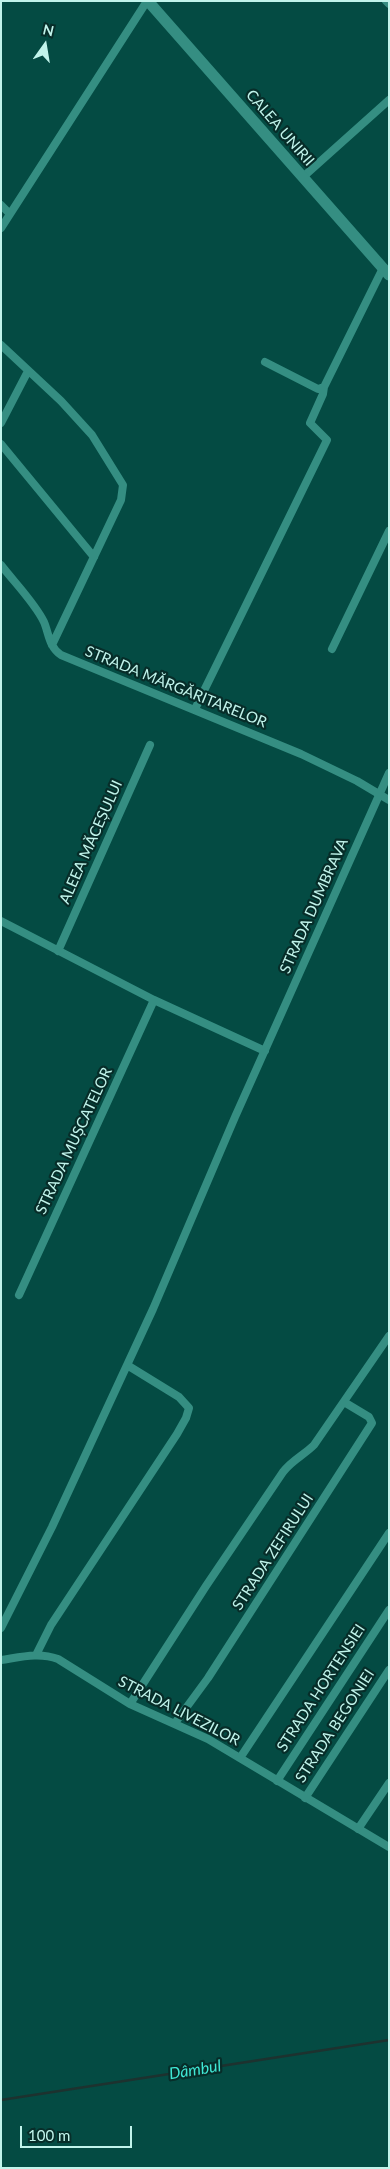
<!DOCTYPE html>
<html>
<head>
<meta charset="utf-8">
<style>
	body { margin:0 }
	#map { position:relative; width:390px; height:2169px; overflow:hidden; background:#044b43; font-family:Lato,sans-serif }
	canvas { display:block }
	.frame { position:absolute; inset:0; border:2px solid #c1f4eb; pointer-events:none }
	.north { position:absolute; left:20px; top:20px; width:50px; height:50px; -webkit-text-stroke:4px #072d29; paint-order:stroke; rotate:13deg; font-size:14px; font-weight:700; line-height:20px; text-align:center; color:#c1f4eb }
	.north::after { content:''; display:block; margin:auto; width:18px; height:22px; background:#c1f4eb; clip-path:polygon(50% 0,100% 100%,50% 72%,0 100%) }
	.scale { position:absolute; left:20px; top:2126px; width:112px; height:22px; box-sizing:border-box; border:2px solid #c1f4eb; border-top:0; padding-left:6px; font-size:15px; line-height:18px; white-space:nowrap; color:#c1f4eb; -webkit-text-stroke:4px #072d29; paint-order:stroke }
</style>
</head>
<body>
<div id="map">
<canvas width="390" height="2169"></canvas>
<div class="frame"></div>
<div class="north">N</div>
<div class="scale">100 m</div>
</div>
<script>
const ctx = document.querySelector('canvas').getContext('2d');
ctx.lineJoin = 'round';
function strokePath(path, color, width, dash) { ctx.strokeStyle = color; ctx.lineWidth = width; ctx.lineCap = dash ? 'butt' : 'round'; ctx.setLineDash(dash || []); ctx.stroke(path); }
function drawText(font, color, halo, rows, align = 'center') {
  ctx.font = font + ' Lato,sans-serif'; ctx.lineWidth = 4.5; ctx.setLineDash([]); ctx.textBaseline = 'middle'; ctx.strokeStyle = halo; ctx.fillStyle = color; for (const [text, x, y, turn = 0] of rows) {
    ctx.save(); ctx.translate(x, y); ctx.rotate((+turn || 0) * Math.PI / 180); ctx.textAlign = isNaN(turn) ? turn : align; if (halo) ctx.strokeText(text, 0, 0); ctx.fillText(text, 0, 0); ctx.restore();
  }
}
strokePath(new Path2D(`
	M1 2100 389 2040`), '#1d322f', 2.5);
strokePath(new Path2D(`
	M386 1 389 4
	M303 177 389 100
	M1 205 10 214
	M1 228 147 1
	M1 345 61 401 92 435 123 485 121 500 52 645
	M265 362 318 389 324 387 383 268
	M1 423 28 371
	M1 444 94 557
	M1 565C14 582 35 603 44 622 49 634 49 647 61 655L301 754 357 781 389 800
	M332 649 389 531
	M195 709 327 440 310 423 323 394 324 387
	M1 921 154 1000 265 1051
	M58 951 150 745
	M19 1295 154 1000
	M1 1628 52 1527 153 1309 235 1117 389 773
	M36 1655 51 1625 177 1434 186 1418 189 1408 179 1397 127 1365
	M1 1660C21 1657 39 1652 58 1659L130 1704 208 1739 389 1847
	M130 1704 206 1586 283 1472C292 1460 304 1455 314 1445L389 1336
	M175 1723 208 1678 372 1423 369 1417 344 1402
	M240 1758 389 1533
	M277 1781 389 1610
	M305 1798 389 1670
	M358 1829 389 1783`), '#358e82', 8);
strokePath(new Path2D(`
	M148 1 389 275`), '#358e82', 11);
drawText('15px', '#c1f4eb', '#072d29', [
	["CALEA UNIRII",280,128,49],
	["STRADA MĂRGĂRITARELOR",176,687,22],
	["ALEEA MĂCEȘULUI",91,842,-66],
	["STRADA DUMBRAVA",314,906,-66],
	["STRADA MUȘCATELOR",74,1141,-65],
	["STRADA ZEFIRULUI",273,1552,-57],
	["STRADA HORTENSIEI",321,1688,-57],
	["STRADA LIVEZILOR",179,1711,27],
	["STRADA BEGONIEI",335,1726,-57]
]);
drawText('italic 16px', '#40e8d5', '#072d29', [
	["Dâmbul",195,2070,-9]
]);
</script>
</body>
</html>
